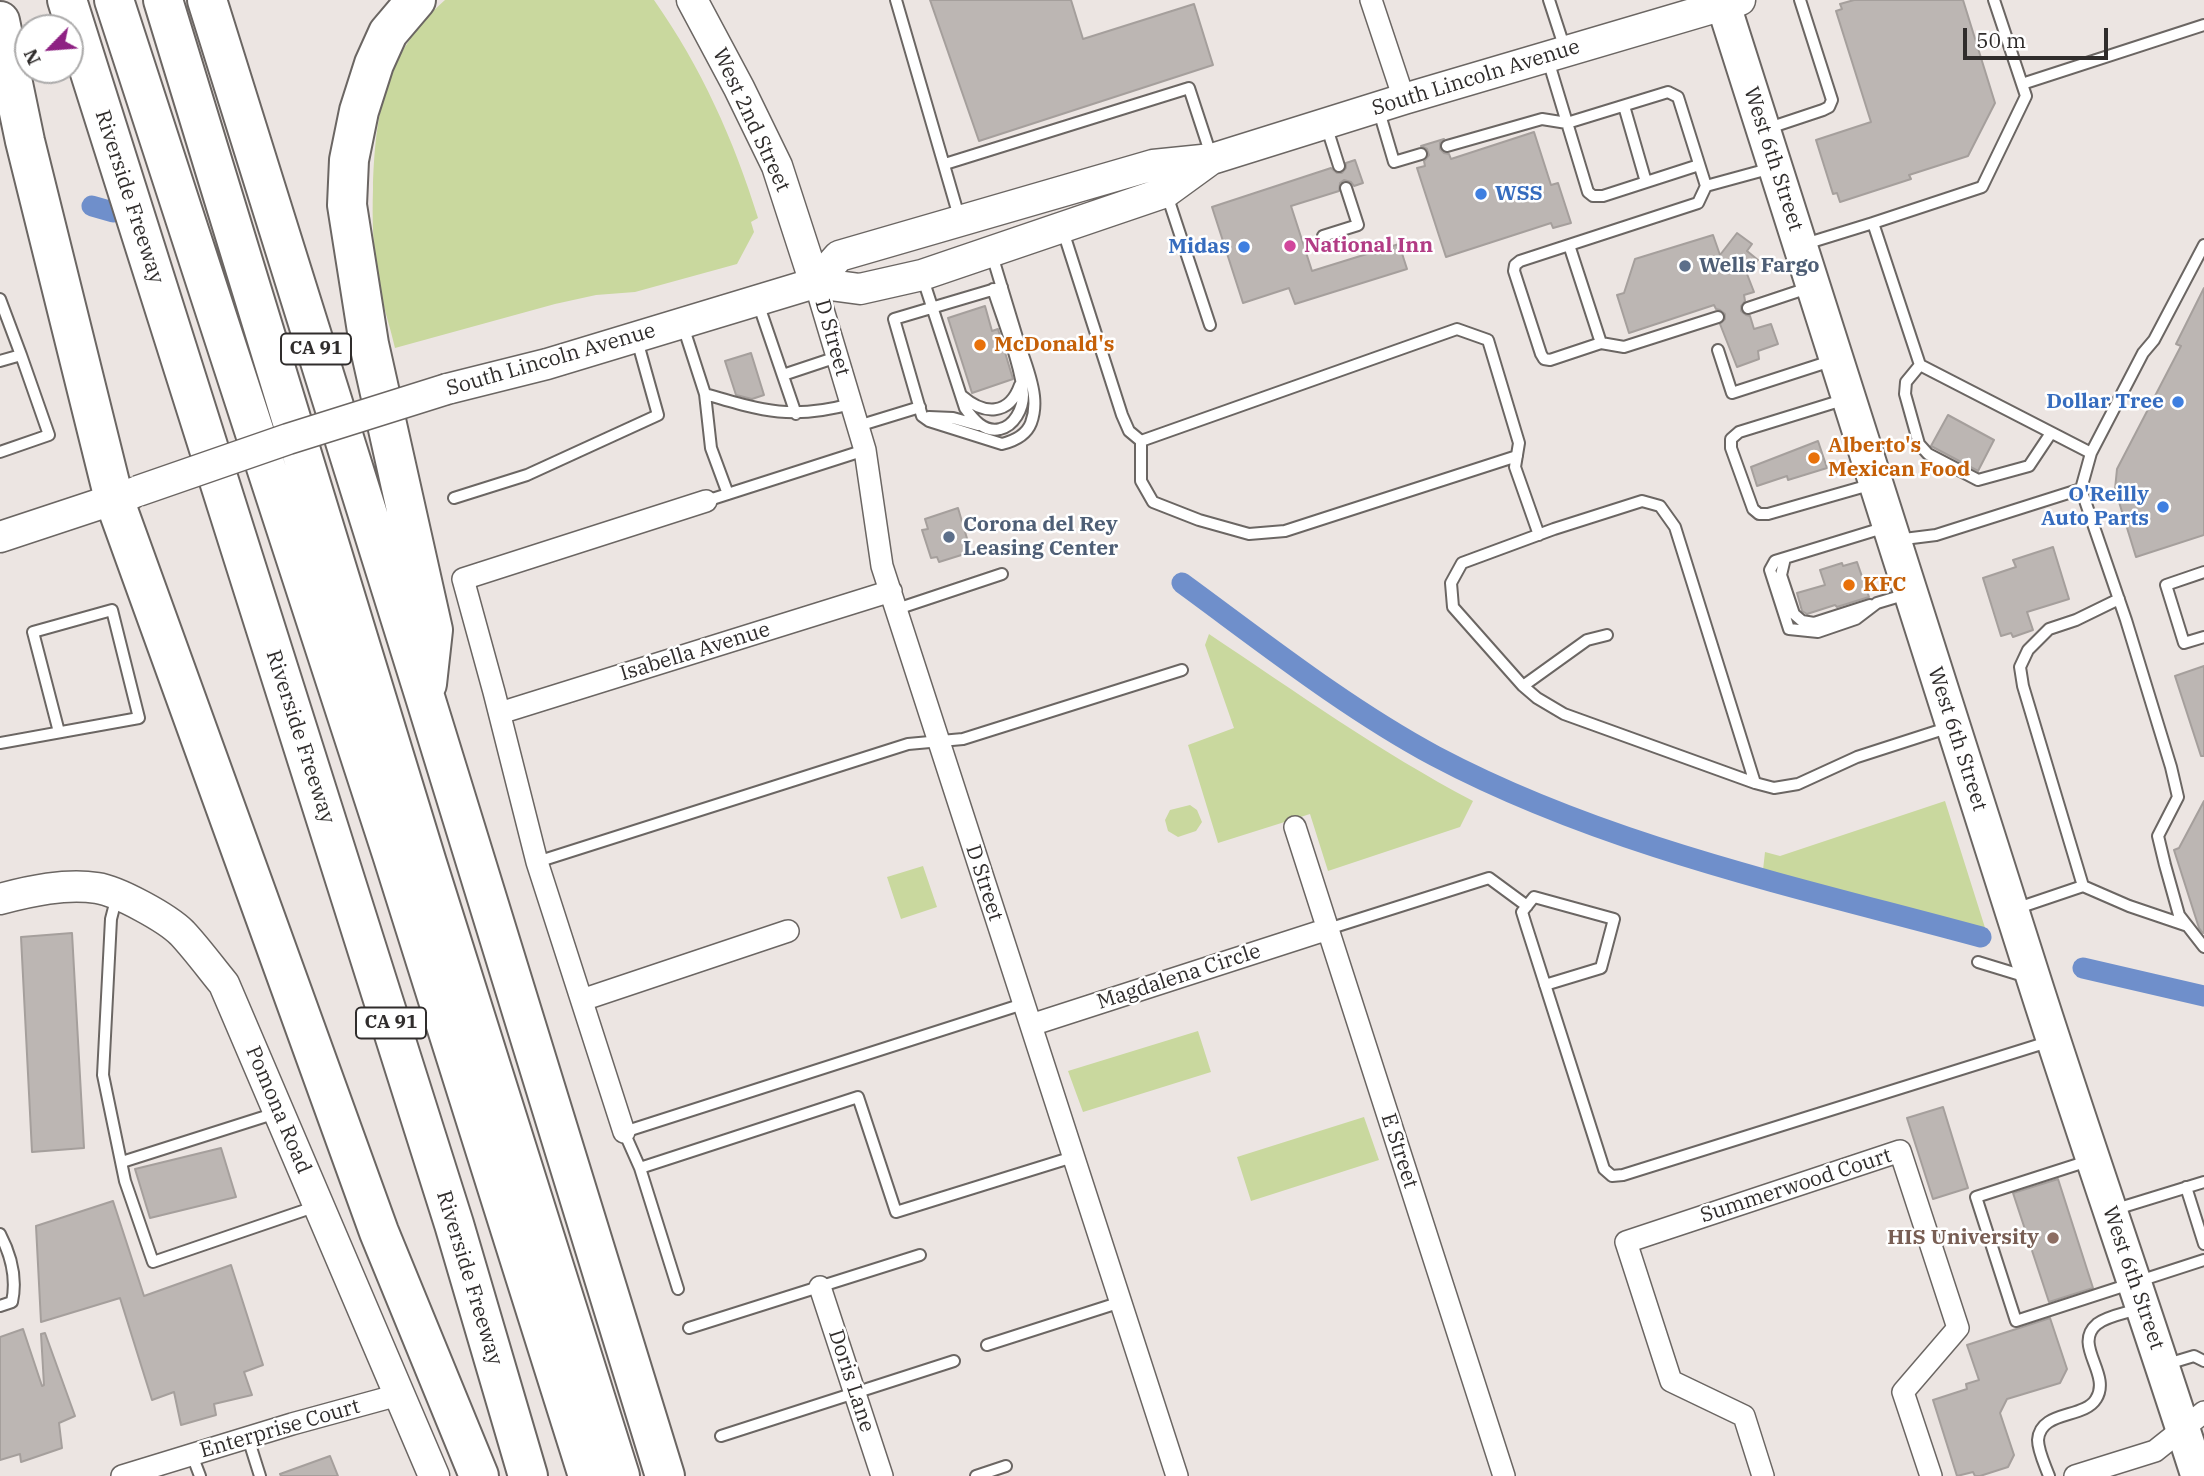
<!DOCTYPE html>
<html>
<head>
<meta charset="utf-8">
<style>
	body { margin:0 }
	#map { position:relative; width:2204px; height:1476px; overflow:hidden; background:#ece5e2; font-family:"IBM Plex Serif",serif }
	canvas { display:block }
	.north { position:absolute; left:14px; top:14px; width:70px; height:70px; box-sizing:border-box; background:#fff; border:2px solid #acabab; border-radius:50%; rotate:245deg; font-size:19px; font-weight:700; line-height:28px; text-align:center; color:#302d2c }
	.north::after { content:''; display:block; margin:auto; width:24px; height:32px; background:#8e2183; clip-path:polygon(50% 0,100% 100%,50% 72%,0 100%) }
	.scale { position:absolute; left:1963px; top:28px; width:145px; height:32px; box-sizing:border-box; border:4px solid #302d2c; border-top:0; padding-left:9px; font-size:21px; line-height:24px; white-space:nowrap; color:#302d2c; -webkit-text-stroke:5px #fff; paint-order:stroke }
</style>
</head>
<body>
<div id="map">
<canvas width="2204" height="1476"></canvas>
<div class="north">N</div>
<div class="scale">50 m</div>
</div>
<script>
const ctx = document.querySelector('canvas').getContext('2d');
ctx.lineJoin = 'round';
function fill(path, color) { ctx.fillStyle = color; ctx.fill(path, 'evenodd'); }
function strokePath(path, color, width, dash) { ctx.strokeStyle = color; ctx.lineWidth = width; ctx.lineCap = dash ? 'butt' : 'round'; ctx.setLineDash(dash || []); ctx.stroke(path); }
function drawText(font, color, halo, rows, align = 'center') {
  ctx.font = font + ' "IBM Plex Serif",serif'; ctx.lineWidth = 5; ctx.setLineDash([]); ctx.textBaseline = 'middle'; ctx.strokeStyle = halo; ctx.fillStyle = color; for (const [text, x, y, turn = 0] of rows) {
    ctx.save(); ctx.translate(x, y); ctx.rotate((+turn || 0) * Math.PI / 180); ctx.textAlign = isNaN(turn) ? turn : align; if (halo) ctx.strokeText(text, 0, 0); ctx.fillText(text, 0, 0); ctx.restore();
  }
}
fill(new Path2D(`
	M445 0H654C701 67 734 140 758 218L751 222 754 232 737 264 635 292 596 295 555 304 395 348C390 326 382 303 378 280 373 250 372 220 373 189 375 113 385 53 445 0Z
	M1209 634C1296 692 1380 752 1473 801L1460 827 1328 871 1310 814 1218 843 1188 745 1234 728 1205 645Z
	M1945 801 1987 934 1763 870 1765 852 1780 856Z
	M1190 805 1197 810 1202 822 1196 831 1178 837 1168 831 1165 820 1170 810Z
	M923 866 937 907 901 919 887 877Z
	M1198 1031 1211 1072 1083 1112 1068 1071Z
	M1364 1117 1379 1160 1251 1201 1237 1157Z`), '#c9d89e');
strokePath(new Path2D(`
	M92 206 113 212
	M1182 583C1264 643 1346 708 1435 756 1605 846 1797 887 1981 937
	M2083 968 2204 996`), '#6f8fcb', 21);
const building = new Path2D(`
	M930 0H1071L1083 39 1194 4 1213 65 979 141Z
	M1854 0H1963L1995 103 1968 156 1909 175 1911 179 1840 202 1837 193 1833 194 1816 140 1871 122 1836 11 1842 9 1840 4Z
	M1534 132 1551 185 1558 183 1571 223 1553 228 1551 223 1446 257 1417 168 1425 166 1424 161 1429 155 1427 149 1421 146 1444 139 1440 143V149L1444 153 1449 154 1451 159Z
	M1355 160 1363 183 1354 186 1351 182 1344 180 1340 183 1339 191 1291 206 1312 271 1399 244 1407 269 1295 304 1289 288 1243 303 1212 207 1331 168 1337 173H1342L1346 168V163Z
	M1737 233 1752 244 1747 251 1758 260 1747 274 1754 292 1744 295 1745 301 1741 306V311L1746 315 1750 316 1754 329 1771 324 1778 344 1758 351 1759 359 1737 367 1720 324 1725 319V314L1720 310 1716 309 1714 305 1629 333 1617 295 1624 293 1635 259 1713 235 1720 255Z
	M2204 288V535L2136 557 2115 489 2117 469 2181 346 2176 344Z
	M985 306 992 331 998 329 1013 379 972 393 948 318Z
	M751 353 764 395 752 399 736 395 725 361Z
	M1948 415 1994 440 1978 471 1931 446Z
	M1818 441 1827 468 1788 480 1787 476 1757 486 1751 467Z
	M958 508 971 552 939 562 937 557 931 558 922 530 928 529 925 519Z
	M2053 547 2069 599 2027 612 2033 630 2013 637 2011 633 2001 636 1983 578 2016 567 2013 560Z
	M1857 562 1869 597 1837 607 1835 605 1807 614 1802 611 1797 593 1825 585 1820 570 1842 563 1843 566Z
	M2204 666V756H2201L2175 676Z
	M2204 801V933H2203L2199 928 2174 850 2179 848Z
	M72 933 84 1148 32 1152 21 937Z
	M1943 1107 1968 1188 1933 1199 1907 1118Z
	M221 1148 236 1197 150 1218 135 1169Z
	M2058 1179 2093 1288 2049 1302 2013 1193Z
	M113 1201 144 1296 231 1265 263 1365 244 1372 252 1395 214 1404 216 1415 181 1425 174 1392 152 1400 120 1298 41 1322 36 1226Z
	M2050 1318 2067 1369 2060 1383 2007 1399 2000 1413 2014 1455 2008 1467 1980 1476H1975L1973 1472 1957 1476 1933 1400 1967 1389 1966 1384 1979 1380 1967 1345Z
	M23 1329 42 1386 44 1385 41 1334 45 1333 75 1416 59 1423 62 1448 21 1462 20 1454 0 1460V1337Z
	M330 1456 338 1476H281L280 1474Z`);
fill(building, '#bcb6b3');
strokePath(building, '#a59f9c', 2);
const service = new Path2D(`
	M896 0 960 220
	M1549 0 1565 49
	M1548 60 1588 192 1593 196H1603L1699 165
	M2022 84 2204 25
	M1624 106 1646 182
	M1378 108 1394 162 1421 154
	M1326 125 1339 166
	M1766 129 1823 110 1829 107 1832 100 1800 0
	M1447 146 1542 119 1567 123 1668 92 1678 97 1706 186 1698 203 1520 261 1515 265 1514 271 1541 354 1544 359 1550 360 1601 343 1624 347 1718 317
	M945 164 1189 88 1212 158
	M1706 186 1772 168
	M1167 195 1210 325
	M1873 223 1982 187 2026 96 1994 0
	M1063 231 1122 415 1129 431 1141 441 1457 329 1488 340 1519 443 1515 467 1539 535
	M1323 236 1358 225 1346 188
	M1805 244 1873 223 1920 365 2091 453 2143 353 2154 340 2204 245
	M1569 245 1601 343
	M992 255C1001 284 1010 314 1019 344 1025 361 1032 378 1034 396 1035 405 1034 415 1031 423 1026 436 1014 441 1002 444L929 421 922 416 894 319 1002 287
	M922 276 965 408C973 419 984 433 1000 429 1014 426 1023 409 1023 395 1022 367 1002 318 993 289
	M0 299 21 355
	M758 303 796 414
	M1748 308 1808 288
	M683 326 705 394C763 411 792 420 851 404
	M1718 350 1732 393 1834 360
	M0 361 21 355 49 435 0 452
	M1920 365 1906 382 1905 394 1919 444 1928 454 1978 480 2029 466 2051 433
	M783 375 837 357
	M705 394 711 448 728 494
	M962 396C984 415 1009 416 1020 385
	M1846 399 1739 432 1731 439V448L1753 509 1759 514H1768L1873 484
	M929 417 953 418 978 425
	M858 426 920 407
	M1141 441V481L1153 502 1199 520 1249 534 1285 531 1517 456
	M2081 489 2126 620 2171 767 2178 797 2158 836 2165 865 2179 915 2204 947
	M454 498 527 475 658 415 637 340
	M706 501 865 450
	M1886 527 1775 561 1770 570 1789 629 1818 632 1856 619 1877 603 1907 594
	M1896 540 1936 535 2081 489 2091 453
	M1785 558 1781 575 1794 614 1802 621 1814 623 1870 605
	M2204 572 2166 585 2184 643 2204 637
	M897 609 1002 574
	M1523 686 1587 640 1607 635
	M0 743 139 718 112 610 33 632 59 732
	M1755 783 1675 527 1660 506 1642 501 1554 529 1462 563 1451 583 1453 607 1523 686 1537 698 1564 714 1755 783 1774 788 1798 784 1857 757 1950 727
	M537 862 908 744 963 739 1182 670
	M2083 886 2023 686 2020 667 2028 650 2049 629 2076 620 2119 599
	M117 896 111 919 103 1075 125 1181 153 1262 317 1206
	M2015 909 2083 886 2129 906 2185 925
	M1328 929 1489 878 1527 906
	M1978 962 2027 977
	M1545 985 1601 968 1614 919 1534 897 1522 912 1526 925 1604 1169 1612 1176 1623 1175 2051 1041
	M2088 1161 1976 1197 2016 1321 2204 1260
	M122 1162 276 1113
	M640 1168 858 1097 896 1212 1073 1157
	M2186 1187 2204 1244
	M2113 1210 2204 1182
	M0 1234C11 1255 17 1279 12 1302L0 1306
	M678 1289 640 1168 624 1132 1023 1004
	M689 1328 920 1255
	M987 1345 1121 1302
	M2164 1365 2194 1356 2204 1361
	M721 1436 954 1361
	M248 1438 260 1476
	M192 1455 200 1476
	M976 1476 1006 1466
	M2049 1476C2045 1465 2038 1451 2038 1440 2040 1410 2084 1419 2096 1399 2112 1374 2072 1345 2097 1324 2107 1316 2126 1313 2138 1309`);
const minor = new Path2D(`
	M1371 0 1404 99
	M815 283 865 450 882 566 1177 1476
	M500 713 891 591
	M1295 827 1504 1476
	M582 1000 788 931
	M1031 1025 1328 929
	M624 1132 537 862 494 692 463 579 706 501
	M820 1287 882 1476
	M122 1476 292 1424 398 1395
	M1763 1476 1744 1416 1671 1381 1626 1242 1900 1151 1958 1328 1903 1392 1931 1476
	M2075 1476 2155 1451 2204 1412`);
const secondary = new Path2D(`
	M692 0 739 88 777 166 815 283
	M815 283 839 256 1153 165 1212 159 1404 99 1740 0
	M447 389 547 364 815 283 860 289 922 275 1166 192 1210 160
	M0 537 133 493
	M0 899C30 891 66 883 97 888 118 891 167 918 182 933 197 949 210 967 224 984L434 1476`);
const primary = new Path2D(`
	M1722 0C1826 327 1930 654 2034 980 2087 1146 2145 1310 2198 1476`);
const motorway = new Path2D(`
	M67 0 454 1224 528 1476
	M114 0 392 854 588 1476
	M163 0 427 863 620 1476
	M207 0 425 697 665 1476
	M416 0 388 33 374 64 359 111 349 160 347 205 369 344 433 630 427 684
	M0 21 25 141 114 499 379 1232 479 1476`);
strokePath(service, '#6b6663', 14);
strokePath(minor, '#6b6663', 24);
strokePath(secondary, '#6b6663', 33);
strokePath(primary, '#6b6663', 37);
strokePath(motorway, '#6b6663', 42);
strokePath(service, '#fff', 10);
strokePath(minor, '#fff', 21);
strokePath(secondary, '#fff', 30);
strokePath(primary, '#fff', 33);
strokePath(motorway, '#fff', 38);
const secondaryBridge = new Path2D(`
	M138 491 288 439 447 389`);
strokePath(secondaryBridge, '#6b6663', 33, []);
strokePath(secondaryBridge, '#fff', 30);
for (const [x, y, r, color] of [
	[1481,194,7,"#3f7fe0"],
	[1290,246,7,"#d1479c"],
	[1244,247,7,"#3f7fe0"],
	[1685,266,7,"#5c6f8a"],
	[980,345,7,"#e8710a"],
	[2178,402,7,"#3f7fe0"],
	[1814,458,7,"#e8710a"],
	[2163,507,7,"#3f7fe0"],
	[949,537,7,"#5c6f8a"],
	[1849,585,7,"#e8710a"],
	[2053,1238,7,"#8d6e63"]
]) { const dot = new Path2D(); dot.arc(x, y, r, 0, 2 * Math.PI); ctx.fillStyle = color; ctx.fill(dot); strokePath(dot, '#fff', 2.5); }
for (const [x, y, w] of [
	[316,349,70],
	[391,1023,70]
]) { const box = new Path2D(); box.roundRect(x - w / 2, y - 15.5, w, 31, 5); ctx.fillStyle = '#fff'; ctx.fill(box); strokePath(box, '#302d2c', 2); }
drawText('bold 19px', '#302d2c', null, [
	["CA 91",316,349],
	["CA 91",391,1023]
]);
drawText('21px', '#302d2c', '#fff', [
	["South Lincoln Avenue",1476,78,-17],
	["West 2nd Street",751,120,65],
	["West 6th Street",1773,159,72],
	["Riverside Freeway",129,197,72],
	["D Street",832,338,74],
	["South Lincoln Avenue",551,360,-16],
	["Isabella Avenue",695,652,-17],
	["Riverside Freeway",300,737,72],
	["West 6th Street",1957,739,72],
	["D Street",984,883,72],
	["Magdalena Circle",1179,977,-18],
	["Pomona Road",278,1110,67],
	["E Street",1399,1151,72],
	["Summerwood Court",1796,1186,-18],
	["Riverside Freeway",469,1278,73],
	["West 6th Street",2133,1278,71],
	["Doris Lane",851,1381,72],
	["Enterprise Court",280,1429,-16]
]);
drawText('bold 21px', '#366cbe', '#fff', [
	["WSS",1495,194,"left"],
	["Midas",1230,247],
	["Dollar Tree",2164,402],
	["O'Reilly",2149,495],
	["Auto Parts",2149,519]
], 'right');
drawText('bold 21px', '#b23c85', '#fff', [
	["National Inn",1304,246]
], 'left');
drawText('bold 21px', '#4e5e75', '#fff', [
	["Wells Fargo",1699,266],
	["Corona del Rey",963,525],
	["Leasing Center",963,549]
], 'left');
drawText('bold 21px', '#c56008', '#fff', [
	["McDonald's",994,345],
	["Alberto's",1828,446],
	["Mexican Food",1828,470],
	["KFC",1863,585]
], 'left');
drawText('bold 21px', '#785e54', '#fff', [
	["HIS University",2039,1238]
], 'right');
</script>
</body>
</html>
